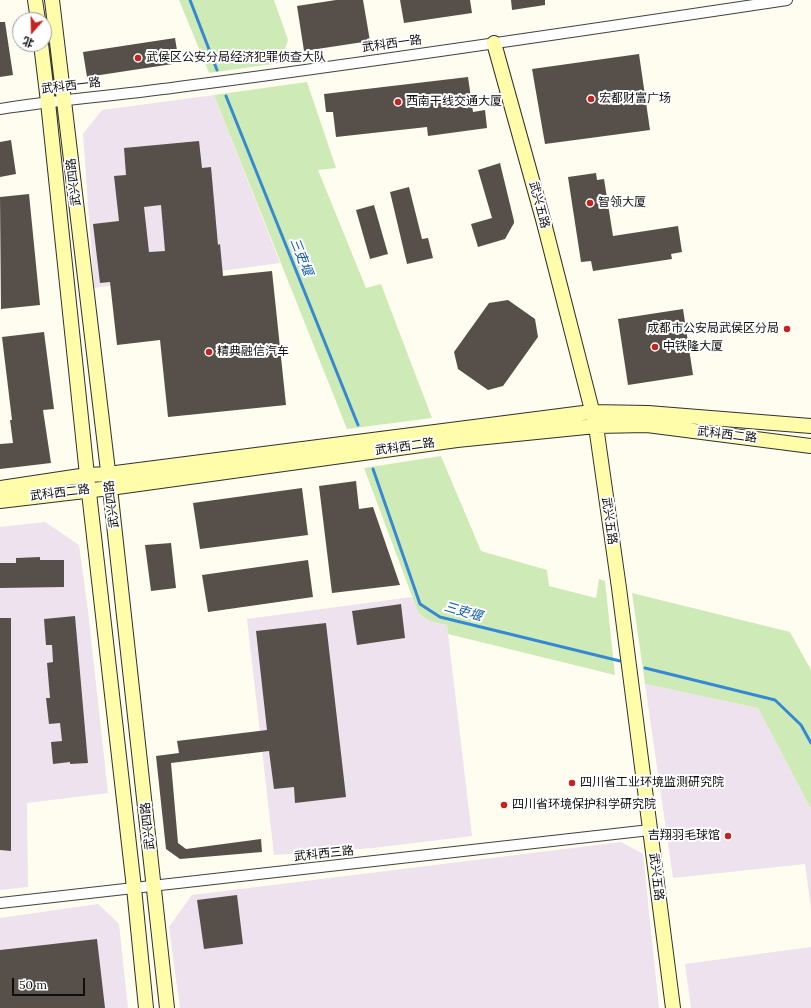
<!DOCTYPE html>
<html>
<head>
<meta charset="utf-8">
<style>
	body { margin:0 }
	#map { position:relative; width:811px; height:1008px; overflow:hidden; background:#fffdef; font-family:Lora,"Noto Sans SC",serif }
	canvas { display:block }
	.north { position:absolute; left:12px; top:12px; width:40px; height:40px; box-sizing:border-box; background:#fff; border:1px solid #9f9f9f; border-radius:50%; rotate:200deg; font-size:11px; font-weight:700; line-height:16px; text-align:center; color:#0e0e0e }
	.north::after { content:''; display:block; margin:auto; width:14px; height:18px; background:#c5231f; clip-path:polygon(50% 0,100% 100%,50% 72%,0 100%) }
	.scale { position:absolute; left:12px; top:978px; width:73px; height:18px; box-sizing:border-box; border:2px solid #0e0e0e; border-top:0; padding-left:5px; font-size:12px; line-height:14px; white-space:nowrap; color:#0e0e0e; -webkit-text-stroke:3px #fff; paint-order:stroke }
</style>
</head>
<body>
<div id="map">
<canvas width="811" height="1008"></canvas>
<div class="north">北</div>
<div class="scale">50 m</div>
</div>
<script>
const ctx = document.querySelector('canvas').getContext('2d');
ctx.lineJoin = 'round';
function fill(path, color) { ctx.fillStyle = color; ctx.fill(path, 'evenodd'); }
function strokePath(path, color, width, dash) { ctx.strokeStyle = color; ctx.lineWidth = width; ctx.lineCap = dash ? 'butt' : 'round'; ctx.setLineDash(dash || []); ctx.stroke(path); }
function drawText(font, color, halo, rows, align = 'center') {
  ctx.font = font + ' Lora,"Noto Sans SC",serif'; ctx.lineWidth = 4; ctx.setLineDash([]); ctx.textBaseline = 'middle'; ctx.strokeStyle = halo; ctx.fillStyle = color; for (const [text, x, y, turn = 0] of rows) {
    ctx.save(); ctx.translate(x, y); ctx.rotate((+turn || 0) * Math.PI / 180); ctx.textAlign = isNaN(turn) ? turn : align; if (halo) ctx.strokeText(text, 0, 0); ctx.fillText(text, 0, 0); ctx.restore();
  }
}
fill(new Path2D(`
	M214 95 280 263 94 288 83 134 102 110Z
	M45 522 79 545 88 611 108 793 27 803 28 887 0 890V527Z
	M412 597 418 612 435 623 447 625 472 836 373 848 274 855 247 619Z
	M645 684 758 708 811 809V909L805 864 673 878Z
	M621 842 643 854 659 1008H180L169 927 192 895Z
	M98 904 119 924 128 1008H0V918Z
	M811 947V1008H691L685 964Z`), '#ede2ed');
fill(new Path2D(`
	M179 0H274L288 40 280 63 209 73Z
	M307 82 336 168 318 170 366 288 381 284 432 418 347 429 214 95Z
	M441 456 481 551 547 570 549 586 596 598 599 579 605 581 615 675 448 634 447 625C435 623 427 621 418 612L364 468Z
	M632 593 790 632 811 670V809L758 708 645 684Z`), '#ceebb7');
strokePath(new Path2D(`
	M190 0 217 70
	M226 96 358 425
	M373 469 420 604 440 617 620 661
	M645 668 775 700 801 725 811 743`), '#3589d3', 3);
fill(new Path2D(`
	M336 0H363L370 41 304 51 297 6Z
	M400 0H470L472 13 404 23Z
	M511 0H545V5L512 10Z
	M0 22H5L13 75 0 77Z
	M175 38 179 63 87 77 83 52Z
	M639 54 650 130 545 144 532 69Z
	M468 77 473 112 485 110 487 128 428 136 427 127 336 137 333 112H326L324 94Z
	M11 140 16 174 0 177V142Z
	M199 141 202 168 211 167 218 245 220 244 223 276 272 271 286 405 168 417 160 340 117 345 110 282 100 283 93 224 119 221 114 176 126 175 124 148ZM161 205 165 251 149 252 144 207Z
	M500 163 514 221V223L505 239 478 247 471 224 492 218 478 170Z
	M596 173 597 180 604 179 613 236 678 226 682 252 671 254 672 259 593 271 591 261 581 262 568 177Z
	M409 187 422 239 428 238 433 258 407 264 390 192Z
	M29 194 40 305 1 309 0 197Z
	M374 205 388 254 370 259 356 210Z
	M508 300 535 319 538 337 503 386 488 390 458 369 454 352 489 303Z
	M683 309 693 375 628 385 618 319Z
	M44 332 54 409 43 410 51 463 0 469V444L13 443 10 420H12L2 337Z
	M356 481 359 509 373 507 400 585 332 593 319 486Z
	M302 488 308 535 200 549 193 503Z
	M171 543 176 588 151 591 145 545Z
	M40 557V560H64V587L0 588V563H16V558Z
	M308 560 313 597 208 612 202 575Z
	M401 604 405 638 357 645 352 611Z
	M75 616 88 763 70 764V762L53 764 51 742 62 741 60 723 49 724 46 698H50L47 663 53 662 52 645H46L44 619Z
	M0 618H11V851L0 850Z
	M326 623 346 797 295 803 294 787 274 789 269 751 171 763 178 843 186 849 261 839 262 852 180 859 166 849 156 756 179 753 177 741 267 730 256 631Z
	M237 895 243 944 204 949 197 900Z
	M97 939 105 1008H0V950Z`), '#57504a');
const street = new Path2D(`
	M0 109C62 99 124 95 186 86 387 60 587 30 787 0
	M0 903 650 830`);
const secondary = new Path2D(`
	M35 0 38 20
	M52 0 110 488 167 1008
	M494 43 544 223 596 426 619 588 673 1008
	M41 44 48 102 87 475 134 888 146 1008
	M0 488 87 475 108 474 591 412 648 413 811 426
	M0 501 110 488 457 440 596 426 647 425 811 446`);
strokePath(street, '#414141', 12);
strokePath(secondary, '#303030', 16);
strokePath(street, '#fff', 10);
strokePath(secondary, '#fffcaa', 14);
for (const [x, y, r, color] of [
	[138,58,4,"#c5231f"],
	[591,99,4,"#c5231f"],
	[398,102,4,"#c5231f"],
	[590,203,4,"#c5231f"],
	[787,329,4,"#c5231f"],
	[655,347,4,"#c5231f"],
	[209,352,4,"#c5231f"],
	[572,783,4,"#c5231f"],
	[504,805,4,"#c5231f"],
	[728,836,4,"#c5231f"]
]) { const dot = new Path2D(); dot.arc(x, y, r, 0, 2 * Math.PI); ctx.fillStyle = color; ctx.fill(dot); strokePath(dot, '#fff', 1.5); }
drawText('12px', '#0e0e0e', '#fff', [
	["武科西一路",392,44,-8],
	["武科西一路",71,86,-7],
	["武兴四路",74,182,-97],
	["武兴五路",539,205,75],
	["武科西二路",727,435,7],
	["武科西二路",405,447,-8],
	["武科西二路",60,493,-7],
	["武兴四路",112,504,-97],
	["武兴五路",609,521,82],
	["武兴四路",148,826,-96],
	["武科西三路",324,854,-6],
	["武兴五路",656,877,83]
]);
drawText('12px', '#0e0e0e', '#fff', [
	["武侯区公安分局经济犯罪侦查大队",146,58],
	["宏都财富广场",599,99],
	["西南干线交通大厦",406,102],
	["智领大厦",598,203],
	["成都市公安局武侯区分局",779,329,"right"],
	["中铁隆大厦",663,347],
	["精典融信汽车",217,352],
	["四川省工业环境监测研究院",580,783],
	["四川省环境保护科学研究院",512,805],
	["吉翔羽毛球馆",720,836,"right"]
], 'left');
drawText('italic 13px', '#115aa6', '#fff', [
	["三吏堰",301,257,68],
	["三吏堰",463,612,16]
]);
</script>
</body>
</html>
